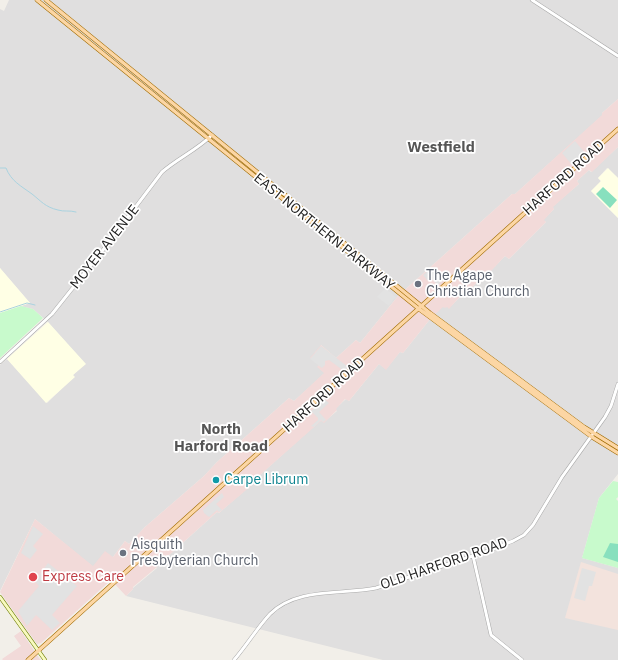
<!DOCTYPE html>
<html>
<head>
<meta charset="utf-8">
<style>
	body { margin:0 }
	canvas { display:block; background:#f2efe9 }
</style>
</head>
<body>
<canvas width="618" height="660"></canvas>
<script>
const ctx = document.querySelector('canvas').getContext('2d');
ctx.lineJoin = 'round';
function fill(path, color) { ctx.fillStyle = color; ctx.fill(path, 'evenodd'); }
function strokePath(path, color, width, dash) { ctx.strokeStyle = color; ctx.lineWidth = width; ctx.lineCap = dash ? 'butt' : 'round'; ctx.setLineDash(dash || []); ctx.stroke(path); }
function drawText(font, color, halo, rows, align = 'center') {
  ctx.font = font + ' "IBM Plex Sans",sans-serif'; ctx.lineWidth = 3.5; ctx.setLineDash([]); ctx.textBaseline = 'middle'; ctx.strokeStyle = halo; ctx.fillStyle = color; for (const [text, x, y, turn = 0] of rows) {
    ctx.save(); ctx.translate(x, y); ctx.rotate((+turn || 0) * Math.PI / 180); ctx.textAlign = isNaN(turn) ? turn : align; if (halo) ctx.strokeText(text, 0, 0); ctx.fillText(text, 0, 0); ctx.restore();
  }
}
fill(new Path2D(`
	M9 0H47L48 1 49 0H618V99L602 113 603 115 515 194H512L398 296 360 343 356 340 336 358 321 345 319 365 318 367 325 373 294 401 289 398 217 462 204 476 145 527 129 544 125 541 113 557 93 567 35 519 0 591V365L7 359 47 403 74 377 73 375 85 364 48 322 33 309 21 306 30 303 0 268V9L4 11Z
	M618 147V178L607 168 598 178 601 181 591 191 618 218V474L599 498 582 558 618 568V660H383L126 596 133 589V588L157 568 156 567 217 512 219 513 252 484 251 483 321 420 324 422 337 411 335 409 346 399 349 401 379 364 386 369 400 352 403 353 431 318 443 306H446L449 308 465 292 467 293 478 281 480 282 505 256 509 259 546 222 543 220 554 209 552 207 579 184 577 181 589 170 591 172Z`), '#e0dfdf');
fill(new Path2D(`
	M618 99V147L592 172 589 170 577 181 579 184 553 207 554 209 544 220 546 222 509 259 505 256 480 283 478 281 467 293 464 292 449 309 447 307 445 308 443 307 431 318 403 353 400 352 386 370 379 364 349 401 345 399 336 409 337 410 324 423 321 421 251 483 252 485 238 497 219 513 217 512 157 566V567L133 587V589L126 596 111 580 41 643 37 644 0 592 35 519 93 566 105 551 113 557 125 541 129 544 145 527 204 476 217 462 289 398 294 401 324 373 317 367 319 365 310 358 321 345 336 358 356 340 360 343 398 296 512 194H515L602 115V113Z
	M21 631 39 658 41 660H3L2 659 21 646 14 636Z`), '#f2dad9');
fill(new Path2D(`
	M608 168 618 178V218L591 191 601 181 598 178Z
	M0 268 30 303 0 313Z
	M48 322 86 364 73 375 75 377 46 403 7 359Z`), '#ffffe5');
fill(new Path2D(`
	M581 562 618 574V630L565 618Z`), '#f3e3dd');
fill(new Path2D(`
	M21 306 33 309 43 318 0 358V313Z
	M613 481 618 482V497L616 499 618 501V568L582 558 599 498Z`), '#c8facc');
fill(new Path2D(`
	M603 187 617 200 610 208 596 194Z
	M610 543 618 544V562L603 557Z`), '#88e0be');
fill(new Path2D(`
	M575 141 585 153 572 165 562 153Z
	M432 267 444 279 438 285 431 278 428 281 423 275Z
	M385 288 396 297 389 306 377 297Z
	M321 346 348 367 344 371 329 360 325 361V365L322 368 310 359Z
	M324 399 329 403 319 412 326 420 323 422 321 420 314 427 311 426 318 420V418L311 411Z
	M222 493 224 497 216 504 222 510 219 512 217 510 209 517 204 513 203 510Z
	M33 526 43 534 33 546 37 550 30 559 21 553Z
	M48 563 77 586 52 615 60 623 52 630 36 615 27 626 18 611 39 586 35 581Z
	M582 568 596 572 592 586H589L585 601 574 598Z`), '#e2e2e2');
strokePath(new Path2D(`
	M0 168H6C11 181 21 186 32 194 41 201 45 207 58 210 64 212 69 210 76 212
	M0 312 27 303 35 305`), '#aad3df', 1);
const tertiary = new Path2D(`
	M532 0 618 56
	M0 362 52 314 103 250 162 172C178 158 197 150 212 135
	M473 556 491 635 522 660
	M234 660C247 645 257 628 270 614 297 587 342 595 376 588L488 551 513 541 524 535 533 525 562 477 605 417 611 406 618 384`);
const secondary = new Path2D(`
	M0 597 45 660`);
const primary = new Path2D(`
	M37 0 419 309 592 437 618 453
	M46 0 430 313 584 427 618 448
	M28 660 618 129`);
strokePath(tertiary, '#a9a9a9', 4);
strokePath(secondary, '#707d05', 4);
strokePath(primary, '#a06b00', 4.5);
strokePath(tertiary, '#fff', 3);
strokePath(secondary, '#f7fabf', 3);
strokePath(primary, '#fcd6a4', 3.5);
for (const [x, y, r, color] of [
	[418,284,4,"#6b7280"],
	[216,480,4,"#0f9aa8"],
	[123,553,4,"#6b7280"],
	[33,577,5,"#e0444e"]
]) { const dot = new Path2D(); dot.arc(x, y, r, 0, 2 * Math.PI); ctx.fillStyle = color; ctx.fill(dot); strokePath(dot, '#fff', 1.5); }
drawText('14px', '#222', '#fff', [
	["HARFORD ROAD",564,178,-42],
	["EAST NORTHERN PARKWAY",324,232,39],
	["MOYER AVENUE",105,247,-52],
	["HARFORD ROAD",324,395,-42],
	["OLD HARFORD ROAD",444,564,-19]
]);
drawText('14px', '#5b616d', '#fff', [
	["The Agape",426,276],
	["Christian Church",426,292],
	["Aisquith",131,545],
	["Presbyterian Church",131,561]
], 'left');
drawText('14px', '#0d838f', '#fff', [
	["Carpe Librum",224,480]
], 'left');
drawText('14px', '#be3a42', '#fff', [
	["Express Care",42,577]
], 'left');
drawText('bold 15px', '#555', '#fff', [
	["Westfield",441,148],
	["North",221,430],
	["Harford Road",221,447]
]);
</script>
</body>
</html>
